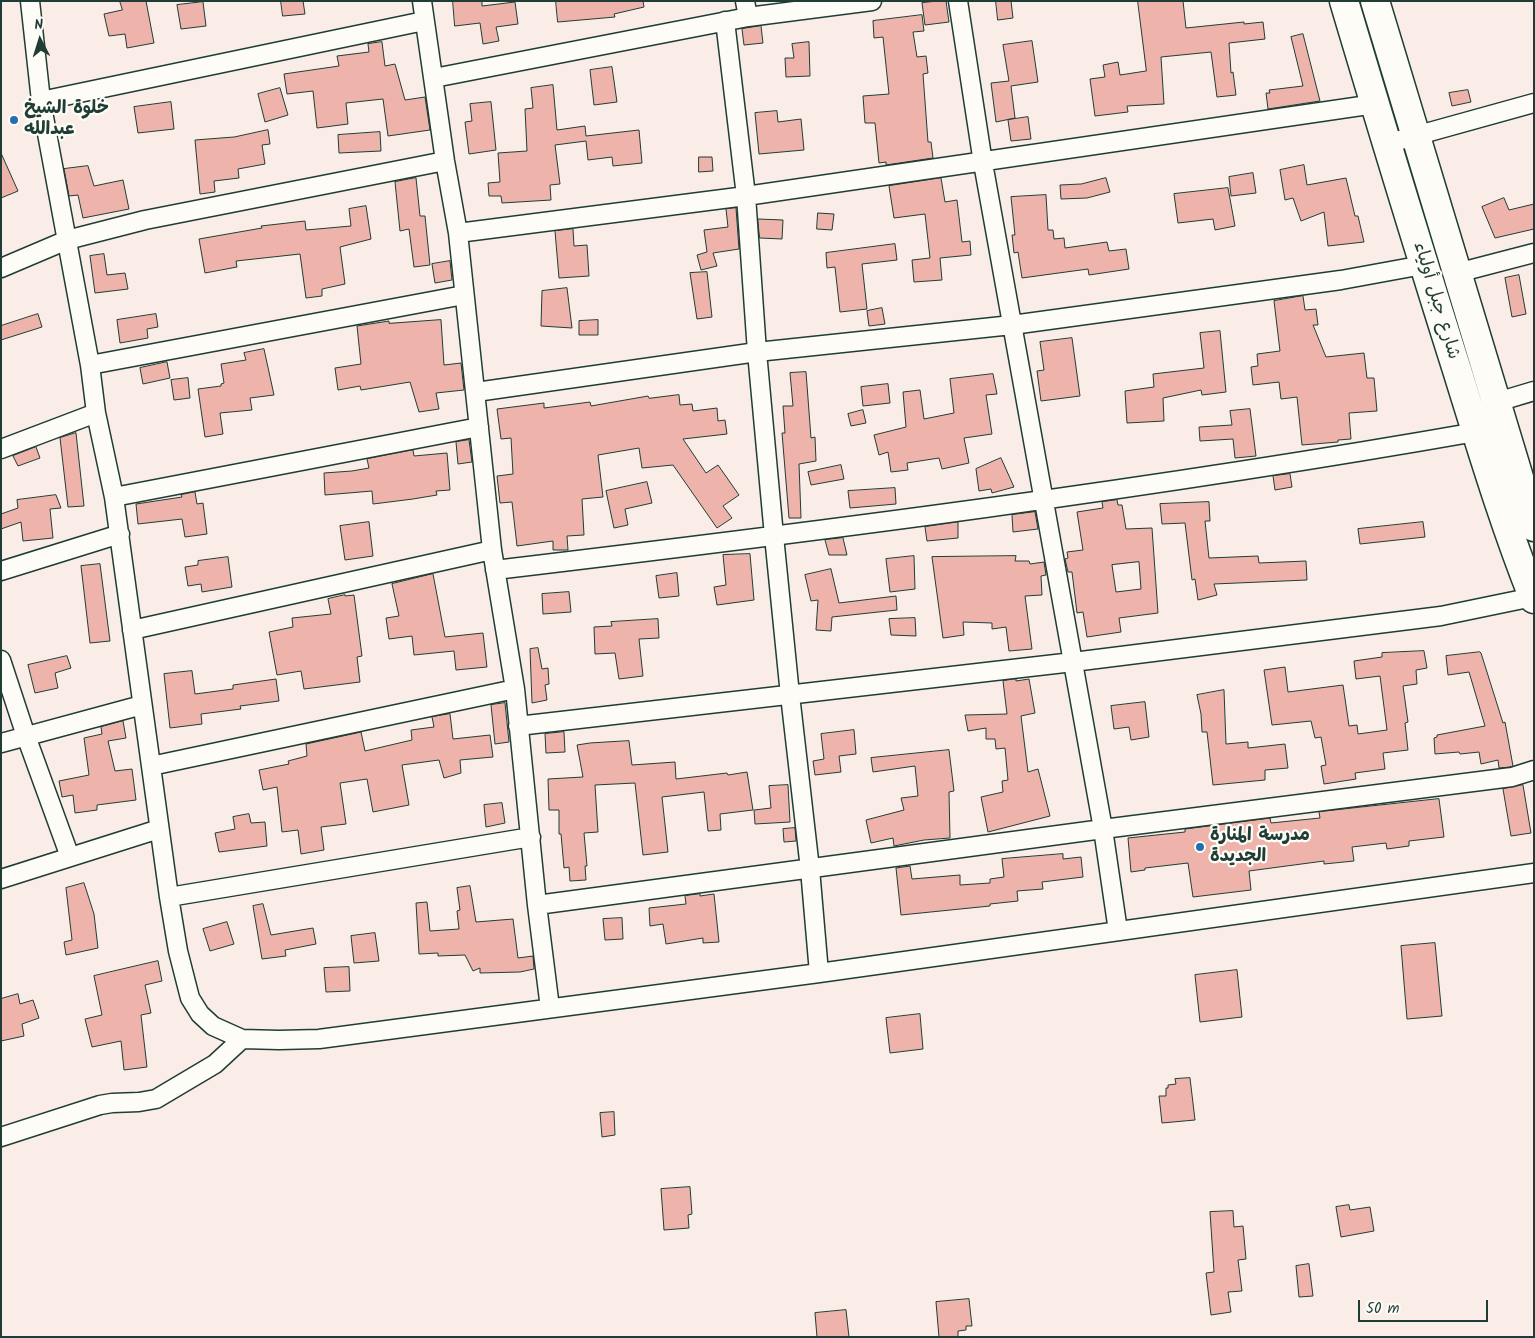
<!DOCTYPE html>
<html>
<head>
<meta charset="utf-8">
<style>
	body { margin:0 }
	#map { position:relative; width:1535px; height:1338px; overflow:hidden; background:#faede8; font-family:Kalam,sans-serif }
	canvas { display:block }
	.frame { position:absolute; inset:0; border:2px solid #1f3d34; pointer-events:none }
	.north { position:absolute; left:15px; top:15px; width:50px; height:50px; -webkit-text-stroke:4px #fdfcf7; paint-order:stroke; rotate:355deg; font-size:14px; font-weight:700; line-height:20px; text-align:center; color:#1f3d34 }
	.north::after { content:''; display:block; margin:auto; width:18px; height:22px; background:#1f3d34; clip-path:polygon(50% 0,100% 100%,50% 72%,0 100%) }
	.scale { position:absolute; left:1358px; top:1300px; width:130px; height:22px; box-sizing:border-box; border:2px solid #1f3d34; border-top:0; padding-left:6px; font-size:15px; line-height:18px; white-space:nowrap; color:#1f3d34; -webkit-text-stroke:4px #fdfcf7; paint-order:stroke }
</style>
</head>
<body>
<div id="map">
<canvas width="1535" height="1338"></canvas>
<div class="frame"></div>
<div class="north">N</div>
<div class="scale">50 m</div>
</div>
<script>
const ctx = document.querySelector('canvas').getContext('2d');
ctx.lineJoin = 'round';
function fill(path, color) { ctx.fillStyle = color; ctx.fill(path, 'evenodd'); }
function strokePath(path, color, width, dash) { ctx.strokeStyle = color; ctx.lineWidth = width; ctx.lineCap = dash ? 'butt' : 'round'; ctx.setLineDash(dash || []); ctx.stroke(path); }
function drawText(font, color, halo, rows, align = 'center') {
  ctx.font = font + ' Kalam,"Playpen Sans Arabic",sans-serif'; ctx.lineWidth = 4.5; ctx.setLineDash([]); ctx.textBaseline = 'middle'; ctx.strokeStyle = halo; ctx.fillStyle = color; for (const [text, x, y, turn = 0] of rows) {
    ctx.save(); ctx.translate(x, y); ctx.rotate((+turn || 0) * Math.PI / 180); ctx.textAlign = isNaN(turn) ? turn : align; if (halo) ctx.strokeText(text, 0, 0); ctx.fillText(text, 0, 0); ctx.restore();
  }
}
const building = new Path2D(`
	M120 1H146L154 43 127 48 125 34 109 36 104 14 122 10Z
	M281 1H303L305 14 283 16Z
	M453 1H482V6L515 2 518 24 496 27 499 41 483 44 480 23 455 26Z
	M556 1H643L644 7 614 14 615 17 558 22Z
	M938 1H946L949 22 925 25 922 3Z
	M996 1H1011L1013 18 998 20Z
	M1138 1H1183L1186 28 1244 22V24L1263 22 1265 39 1229 43 1231 73 1233 72 1236 95 1217 97 1211 52 1161 57 1164 104 1127 106 1128 112 1095 116 1090 79 1105 77 1103 65 1118 62 1120 75 1146 71Z
	M203 2 206 26 181 29 177 5Z
	M922 15 924 31 913 32 917 57 926 56 928 73 923 74 928 142H931L933 158 886 165V162L879 163 875 123H865L863 96 889 94 883 37 874 38 873 21Z
	M761 26 763 43 744 45 742 29Z
	M1303 34 1320 101 1268 109 1266 93H1270L1269 90 1303 86 1291 37Z
	M1032 41 1038 82 1011 86 1015 118 996 122 991 83 1009 81 1003 45Z
	M382 42 385 66 395 64 405 100 425 97 430 130 388 136 383 99 346 103 348 124 317 128 313 91 287 94 284 74 339 66 337 56 369 52 368 44Z
	M809 42 810 76 786 77 785 58H794L792 44Z
	M612 67 617 102 594 105 590 70Z
	M553 85 557 130 585 126 586 136 639 130 642 163 613 166 612 157 588 160 586 141 555 145 560 184 550 185 551 200 502 203 501 196H489L488 183 500 182 498 153 527 151 525 109 533 108 531 88Z
	M280 88 288 115 265 122 258 94Z
	M1468 90 1471 102 1452 106 1449 93Z
	M171 102 174 129 138 133 134 107Z
	M491 102 496 150 469 154 465 122 472 121 470 104Z
	M777 111 778 122 801 119 804 150 759 154 755 113Z
	M1028 117 1031 139 1011 141 1008 120Z
	M268 130 270 144 262 145 265 164 238 169 239 178 214 181 215 192 200 194 195 140 234 137Z
	M380 132 381 151 339 153 338 135Z
	M1 153 18 191 1 198Z
	M699 157H712L713 171 699 172Z
	M1304 165 1307 185 1346 178 1355 216H1358L1364 242 1328 246 1324 212 1301 221 1293 198 1285 200 1280 170Z
	M88 166 94 186 123 180 129 209 83 218 78 195 69 196 64 169Z
	M1253 173 1256 193 1231 196 1229 177Z
	M416 178 420 216H425L430 265 414 267 409 229 400 231 395 182Z
	M941 178 945 202 957 200 962 242 970 241 971 255 940 258 942 280 914 282 912 260 930 258 925 214 894 218 889 186Z
	M1106 178 1110 192 1087 198 1061 199 1060 185 1081 184Z
	M1228 188 1235 226 1215 230 1213 219 1178 223 1174 194Z
	M1046 195 1048 230H1053L1054 239 1064 238 1065 248 1107 242 1109 251 1126 249 1129 269 1089 275 1088 269 1022 278 1018 252 1014 253 1012 235H1015L1011 197Z
	M1504 198 1509 210 1534 204V229L1495 238 1482 207Z
	M366 206 371 239 340 247 345 284 322 289V296L306 298 300 254 236 261 237 267 205 273 199 239 262 228 261 226 305 221 306 230 351 226 349 209Z
	M736 208 739 249 713 253 717 266 701 270 697 255 707 252 704 230 728 227 726 209Z
	M818 213 834 214 832 230 817 229Z
	M758 219 783 220 782 239 760 238Z
	M573 229 574 246 587 245 589 276 559 278 555 231Z
	M895 244 897 260 862 264 867 309 840 312 835 267 827 268 826 253Z
	M104 254 107 275 125 273 128 289 95 293 90 256Z
	M450 261 452 280 435 283 432 264Z
	M707 272 712 317 697 319 690 273Z
	M1519 275 1526 314 1512 317 1505 278Z
	M567 288 572 328 541 326 542 291Z
	M1303 296 1305 310 1316 309 1318 325H1313L1326 357 1364 353 1367 378H1374L1377 411 1349 413 1351 439 1338 440V442L1302 445 1297 397 1281 399 1279 382 1253 385 1251 367 1258 366 1257 354 1280 351 1274 301Z
	M882 308 885 324 869 326 867 311Z
	M38 314 42 327 1 340V326Z
	M156 314 158 327 147 329 148 338 120 343 117 320Z
	M441 320 444 365 461 363 464 390 436 393 439 409 419 412 410 382 361 390 360 386 338 390 335 368 361 364 357 326 389 321V323Z
	M598 320V335H579V321Z
	M1220 331 1226 392 1202 395 1201 390 1163 398 1164 421 1127 423 1125 391 1154 387 1153 374 1204 368 1200 333Z
	M1072 338 1080 396 1041 401 1037 371 1044 370 1040 342Z
	M264 349 274 395 250 398 252 410 220 413 223 434 205 437 198 389 221 386V384L224 383 221 364 246 360 244 353Z
	M167 362 170 378 143 384 140 368Z
	M806 372 811 438 815 437 816 461 799 464 801 518H789L782 433H785L783 406H793L790 373Z
	M993 374 997 394 986 395 992 434 964 438 969 463 942 469 939 458 907 463 908 470 891 472 888 452 879 455 874 435 906 427 903 392 920 390 924 419 954 413 950 379Z
	M188 378 190 398 174 400 171 380Z
	M888 384 890 403 863 406 861 387Z
	M679 395 680 405 692 404 693 411 717 408 718 421 725 420 727 434 683 439 706 473 718 465 739 495 723 506 732 518 717 528 673 465 642 468 639 448 598 455 603 497 582 499 584 535 567 536 568 550H553V541L517 546 512 502 500 503 497 476 513 474 511 438 501 439 497 409 544 403V408L590 402 591 406 648 396 649 398Z
	M1250 409 1256 456 1235 458 1233 439 1200 441 1199 427 1232 425 1230 411Z
	M863 410 866 423 851 426 848 414Z
	M76 433 84 506 68 507 60 438Z
	M469 440 472 462 458 464 456 442Z
	M36 447 40 458 18 466 13 456Z
	M413 450 414 456 447 453 450 490 436 491 437 495 413 499 373 504 372 491 325 495 324 473 352 471 369 468 367 459Z
	M1001 458 1014 487 992 493 991 489 979 491 976 469Z
	M841 465 844 479 811 485 808 472Z
	M1290 474 1292 487 1275 490 1273 476Z
	M647 482 652 503 625 509 628 525 614 528 606 491Z
	M895 488 896 504 850 508 848 491Z
	M195 492 197 504 203 503 207 534 185 537 182 519 138 524 136 504 182 497 181 495Z
	M56 495 61 508 50 509 53 538 23 541 21 522 1 529V514L18 508 17 500Z
	M1117 500 1118 505H1122L1126 529 1152 528 1158 613 1119 618 1121 632 1087 637 1083 612 1077 613 1072 572H1068L1065 559 1068 558 1067 552 1083 550 1077 512 1103 508 1102 502ZM1139 562 1141 589 1116 592 1112 565Z
	M1209 502 1210 521H1205L1209 558 1258 556 1259 563 1306 561 1307 580 1214 584 1217 595 1198 600 1195 579 1192 580 1185 523 1162 524 1160 504Z
	M1035 512 1038 529 1013 532 1012 515Z
	M369 522 373 556 345 560 340 526Z
	M958 522V538L927 541 925 527Z
	M1423 522 1425 537 1360 544 1358 529Z
	M843 538 847 555H829L825 540Z
	M750 554 754 600 717 605 714 587 726 585 723 555Z
	M914 556 915 589 890 592 886 559Z
	M1016 556 1015 561H1029L1030 564 1044 562 1046 575 1041 576 1042 595 1025 596 1032 649 1009 651 1006 627 992 629V623L963 622 964 635 943 638 932 557Z
	M228 557 232 587 202 592 201 584 188 586 185 567 198 565V561Z
	M100 564 110 641 90 643 81 566Z
	M831 569 839 603 896 596 897 610 832 617 831 631 816 630 818 600 811 601 805 575Z
	M677 573 679 596 659 598 656 576Z
	M433 574 445 637 483 633 487 667 456 670 454 651 414 655 412 636 389 639 386 618 399 616 392 584Z
	M569 592 571 612 543 614 542 594Z
	M345 595V596L354 595 362 656 357 657 360 682 304 689 301 671 277 675 269 632 293 627 292 618 331 614 328 599Z
	M915 618 916 636 891 635 889 619Z
	M658 619 659 638 639 639 643 676 619 679 615 653 595 654 594 627 612 626 611 622Z
	M538 648 542 669 548 668 549 684 545 685 547 700 532 703 530 649Z
	M1424 651 1427 668 1416 670 1417 684 1403 686 1408 722 1405 723 1408 750 1383 753 1385 769 1355 773 1356 779 1324 784 1321 766 1326 765 1321 737 1315 738 1311 721 1272 725 1264 670 1285 667 1288 692 1343 685 1349 726 1357 725 1358 734 1387 730 1380 676 1356 679 1354 661 1382 657V653Z
	M1480 652 1481 653 1503 723 1505 722 1513 766 1510 767 1499 768 1498 760 1481 764 1479 752 1460 754 1459 752 1435 754 1434 738 1437 737V735L1485 726 1469 672 1448 675 1446 656Z
	M67 656 71 668 55 673 58 688 35 693 28 665Z
	M192 671 195 694 233 689V685L276 679 279 701 240 706 241 709 201 714 202 724 170 728 164 674Z
	M1016 679V681L1029 679 1035 713 1021 716 1028 772 1038 769 1050 816 988 832 981 797 1003 792 1002 781 1008 780 1005 748 996 749 995 739H986V728L968 731 965 715 1007 714 1003 681Z
	M1224 690 1226 744 1248 742V748L1285 744 1288 768 1265 770V780L1213 785 1207 732H1202L1201 714 1197 695Z
	M1145 702 1149 737 1131 740 1129 727 1114 729 1111 706Z
	M505 703 509 742 495 744 491 705Z
	M450 714 453 739 490 735 493 757 460 760 461 773 444 778 439 760 402 765 409 805 373 812 367 779 340 783 346 824 321 827 324 850 301 854 298 830 282 832 277 787 263 790 259 770 289 764 288 761 307 756 306 744 361 732 365 751 412 740 411 730 434 727 432 717Z
	M123 721 126 738 108 741 115 771 132 769 136 800 97 805V810L75 813 73 795 62 797 59 781 89 775 84 738 102 734 101 727Z
	M854 730 856 754 839 756 841 772 815 775 813 761 824 759 821 734Z
	M564 732 565 752 546 753 545 734Z
	M629 741 632 765 675 762 676 779 727 773 728 775 747 772 753 810 720 814 721 830 708 831 704 792 662 797 668 852 643 855 635 783 595 785 598 832 584 833 587 866H585L586 880 570 881 569 867 564 868 561 834H559V810H549L548 779 583 777 577 745 590 743Z
	M949 750 954 791 949 792 950 838 924 840 894 846 893 838 871 843 866 820 904 810 901 798 918 796 915 766 873 772 871 758Z
	M788 785 790 822 755 824 754 810 771 808 769 786Z
	M1523 785 1531 833 1511 836 1503 789Z
	M1439 799 1444 837 1409 841V846L1387 849 1386 843 1352 847 1354 861 1324 864V861L1249 871 1251 890 1193 897 1188 863 1145 868V870L1131 872 1128 838 1185 832V829L1270 818 1271 823 1320 818 1319 812Z
	M502 803 505 823 486 827 484 805Z
	M249 814 251 823 265 822 267 846 219 852 215 833 235 829 233 817Z
	M795 828 796 841 784 842 783 829Z
	M1063 854V859L1081 857 1083 877 1042 882 1043 889 1017 891 1018 901 990 904V906L901 915 896 868 910 866 912 879 960 875V885L990 883V879L1004 877 1002 859Z
	M84 883 94 914 98 948 66 955 64 942 72 940 66 888Z
	M470 886 476 922 513 919 518 958 533 956 534 969 520 972 480 973V968L473 971 465 955 438 956V953L419 954 416 903 427 902 430 931 459 929 457 911 460 910 457 888Z
	M700 894V896L714 894 719 942 703 943V938L666 944 663 924 650 926 649 908 686 904 685 896Z
	M263 904 271 935 313 928 316 944 285 950 286 956 262 959 253 906Z
	M622 918 623 939 605 940 603 919Z
	M227 922 234 944 210 951 203 929Z
	M375 933 379 961 354 963 351 936Z
	M1435 943 1442 1016 1407 1019 1401 946Z
	M158 961 162 981 145 985 151 1013 141 1015 147 1067 124 1070 121 1041 92 1047 85 1019 102 1015 94 976Z
	M349 967 350 991 326 992 324 968Z
	M1237 970 1242 1017 1200 1022 1195 975Z
	M18 994 20 1004 33 1000 39 1018 22 1024 24 1036 1 1041V999Z
	M920 1014 923 1049 890 1053 886 1018Z
	M1190 1078 1195 1120 1162 1123 1159 1096H1166V1088H1168V1085L1176 1084 1175 1079Z
	M614 1112 615 1135 602 1137 600 1113Z
	M690 1187 692 1214 688 1215 689 1228 664 1230 661 1189Z
	M1349 1205 1350 1210 1370 1207 1374 1231 1341 1237 1336 1207Z
	M1233 1211 1234 1227 1243 1226 1246 1259 1238 1260 1242 1291 1228 1292 1231 1312 1211 1315 1206 1273 1214 1272 1210 1212Z
	M1309 1264 1313 1296 1299 1297 1296 1266Z
	M969 1299 972 1326H966V1330L958 1331V1337H939L936 1302Z
	M846 1310 849 1337H817L815 1313Z`);
fill(building, '#eeb3ab');
strokePath(building, '#1f3d34', 1);
const street = new Path2D(`
	M30 1 41 101 90 365 96 413 114 497 169 897 178 951 190 998 200 1014 213 1026 242 1039 279 1040 319 1039 819 973 1534 873
	M422 1 445 161 458 233 492 550 515 689 537 905 550 1008
	M745 1 748 17
	M958 1 983 163 1103 829 1118 931
	M725 21 746 196 757 352 774 536 790 695 810 869 819 973
	M434 78 748 17 872 1
	M41 101 424 21
	M1386 144 1534 103
	M458 233 746 196 1375 104
	M1 268 67 240 145 220 445 161
	M1457 273 1534 253
	M90 365 464 295
	M476 392 757 352 1012 325 1341 280 1423 265
	M1497 402 1534 391
	M1 449 96 413
	M114 497 479 427
	M495 570C823 531 1151 489 1476 432
	M1 571 120 534
	M132 630 492 550
	M1 660 26 736 70 857
	M518 726 1073 662 1441 616 1533 597
	M1 743 142 705
	M151 766 515 689
	M1 879 159 829
	M169 897 531 837
	M537 905 1103 829 1512 777 1534 770
	M1 1137 100 1105 112 1103 139 1102 156 1099 215 1064 242 1039`);
const primary = new Path2D(`
	M1344 1C1381 125 1418 247 1457 370 1481 447 1504 524 1534 599
	M1375 1 1534 527`);
strokePath(street, '#1f3d34', 21);
strokePath(primary, '#1f3d34', 31);
strokePath(street, '#fdfcf7', 18);
strokePath(primary, '#fdfcf7', 28);
for (const [x, y, r, color] of [
	[14,120,5,"#1f6fb2"],
	[1200,847,5,"#1f6fb2"]
]) { const dot = new Path2D(); dot.arc(x, y, r, 0, 2 * Math.PI); ctx.fillStyle = color; ctx.fill(dot); strokePath(dot, '#fdfcf7', 2); }
drawText('bold 18px', '#1f3d34', '#fdfcf7', [
	["خلوة الشيخ",24,110],
	["عبدالله",24,131],
	["مدرسة المنارة",1210,837],
	["الجديدة",1210,858]
], 'left');
drawText('18px', '#1f3d34', '#fdfcf7', [
	["شارع جبل أولياء",1435,301,73]
]);
</script>
</body>
</html>
